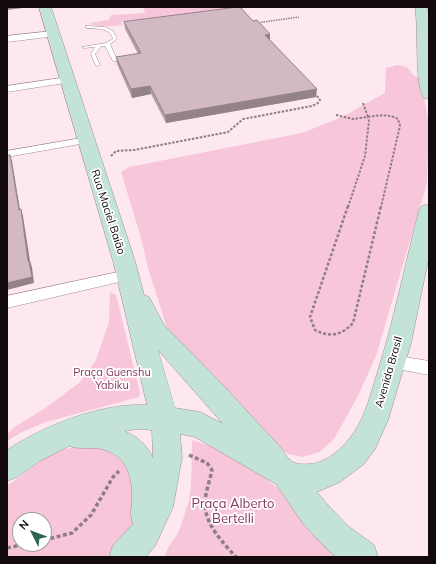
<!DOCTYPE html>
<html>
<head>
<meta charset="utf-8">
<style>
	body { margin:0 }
	#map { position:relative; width:436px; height:564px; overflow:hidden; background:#fde8f0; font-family:Mulish,sans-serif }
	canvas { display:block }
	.frame { position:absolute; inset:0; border:8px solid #120a0d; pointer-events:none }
	.north { position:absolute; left:12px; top:512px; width:40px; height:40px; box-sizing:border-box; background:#fff; border:1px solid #a09d9e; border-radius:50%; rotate:312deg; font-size:11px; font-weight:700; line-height:16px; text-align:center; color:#120a0d }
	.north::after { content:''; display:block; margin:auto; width:14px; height:18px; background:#2d664e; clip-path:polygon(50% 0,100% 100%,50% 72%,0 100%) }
</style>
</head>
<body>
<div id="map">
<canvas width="436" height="564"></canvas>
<div class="frame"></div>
<div class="north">N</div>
</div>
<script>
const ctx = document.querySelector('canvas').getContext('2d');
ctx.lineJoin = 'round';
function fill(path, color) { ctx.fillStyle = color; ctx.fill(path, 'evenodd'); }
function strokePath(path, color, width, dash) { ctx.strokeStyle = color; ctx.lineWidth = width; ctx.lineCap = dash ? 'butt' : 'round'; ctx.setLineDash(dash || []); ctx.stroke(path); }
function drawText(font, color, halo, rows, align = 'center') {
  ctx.font = font + ' Mulish,sans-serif'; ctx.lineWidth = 3.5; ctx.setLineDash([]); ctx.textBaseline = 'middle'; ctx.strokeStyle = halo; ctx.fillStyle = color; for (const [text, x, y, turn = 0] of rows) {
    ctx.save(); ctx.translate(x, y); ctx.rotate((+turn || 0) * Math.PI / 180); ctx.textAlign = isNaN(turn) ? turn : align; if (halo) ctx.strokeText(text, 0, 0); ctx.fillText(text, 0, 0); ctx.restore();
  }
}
fill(new Path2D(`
	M143 7H239L242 11 132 27 128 21H124L121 22 123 25C114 26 99 28 90 24V23L109 20 111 15 145 13Z
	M397 65 407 67 414 76 420 77 429 124 427 183 376 356 358 396 334 439 319 452 303 457 288 454 270 441 204 373 167 328 148 268 141 238 121 172 129 167 302 133 342 117 385 93 386 68Z
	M110 292 116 295 140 393 139 397 46 422 20 433 7 441V434L16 426 47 407 80 382 96 360 109 322Z
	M192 440 217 448 250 466 280 490 292 506 343 557H165C167 547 171 543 177 535 180 531 187 506 189 500 193 480 191 460 192 440Z
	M90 445 109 446 137 471V529L110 557H7V486L49 455 65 449ZM20 520H44V544H20Z`), '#f7c6da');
const service = new Path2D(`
	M88 26 105 27 113 31 117 39 110 44 117 60V61H113L105 46H101L95 54 100 65 96 66 91 54 95 47 84 48 82 47 106 43 113 39C110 27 96 29 86 28V26Z`);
const minor = new Path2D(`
	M53 31 57 34 56 36 7 42V36Z
	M68 77 73 80 71 82 7 92V86Z
	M87 137 91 138 93 140 91 142 7 157V151Z
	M127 270 132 271 134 275 132 279 7 308V296Z
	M393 355 429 361V375L387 367 384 362 387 357Z`);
const secondary = new Path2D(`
	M39 7H51L135 261 144 295 149 297 164 325 220 382 283 450C289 463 296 465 310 464 328 463 346 445 355 431 366 414 371 393 377 374 394 320 405 265 419 210L422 206 429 204V256L411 343 388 420 375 449 364 464 340 482 317 492 326 503 348 526 374 545 378 557H336L326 548 304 525 276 484 195 437 180 434 182 457 173 507 155 546 146 557H109L113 545 133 524C130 516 131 510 132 503 133 480 129 458 105 450 93 446 79 450 69 446L40 461 17 477 7 481V450C45 425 101 403 147 405L113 261ZM158 350 223 424 200 412 175 408ZM140 429 152 430 153 458C147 445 138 437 124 431Z
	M415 7H427L429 18V99L424 98C414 85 419 28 415 7Z`);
strokePath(service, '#a28a93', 1);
strokePath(minor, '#a28a93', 1);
strokePath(secondary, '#a28a93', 1);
strokePath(new Path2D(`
	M240 7 244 12H242
	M256 23 299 17`), '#8e7f85', 1.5, [1.5, 1]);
strokePath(new Path2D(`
	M363 103 368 117
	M336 115 353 119 368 117
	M368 117C379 115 388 114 398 119L400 126 381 207
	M111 156 116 151 134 150 228 132 243 119 312 106 318 103 320 100 314 92
	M348 207 365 156 369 121 368 117`), '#8e7f85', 2, [2.5, 1.5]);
strokePath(new Path2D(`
	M348 206 310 317 315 330C330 338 342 335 353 323L381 206`), '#8e7f85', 2.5, [3, 2]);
strokePath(new Path2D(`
	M189 455 207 463 212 470C210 480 206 490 205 501 203 522 223 543 236 557
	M44 540 72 533 91 515 113 477 119 471
	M7 548 25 544`), '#8e7f85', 3.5, [4, 2.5]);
fill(service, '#fff');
fill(minor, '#fff');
fill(secondary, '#c3e3d7');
fill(new Path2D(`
	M124 22 270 40 316 97 166 123 151 94 132 98 117 64 116 57 138 54 125 29Z`), '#b59fa8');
fill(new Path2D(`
	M7 7H30L7 10Z
	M270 34V42L265 35Z
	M150 86 151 94 132 98 131 89Z
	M317 89 316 97 166 123 165 115Z
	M10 155 12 161 21 216 19 210Z
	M21 209 23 216 30 261 32 267 34 283 7 290V283L28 261Z`), '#938288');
const building = new Path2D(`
	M240 7 253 21 257 20 270 34 265 35 317 89 165 115 150 86 131 89 116 57 141 53 124 22Z
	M10 155 19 210 21 209 28 261H29L32 277 7 283V156Z`);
fill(building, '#d2b9c3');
strokePath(building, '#938288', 1);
drawText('11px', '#120a0d', '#fff', [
	["Rua Maciel Baião",108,212,72],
	["Avenida Brasil",389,372,-74]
]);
drawText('11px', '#88345e', '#fff', [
	["Praça Guenshu",112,373],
	["Yabiku",112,386]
]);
drawText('13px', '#88345e', '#fff', [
	["Praça Alberto",233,504],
	["Bertelli",233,519]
]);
</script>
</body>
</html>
